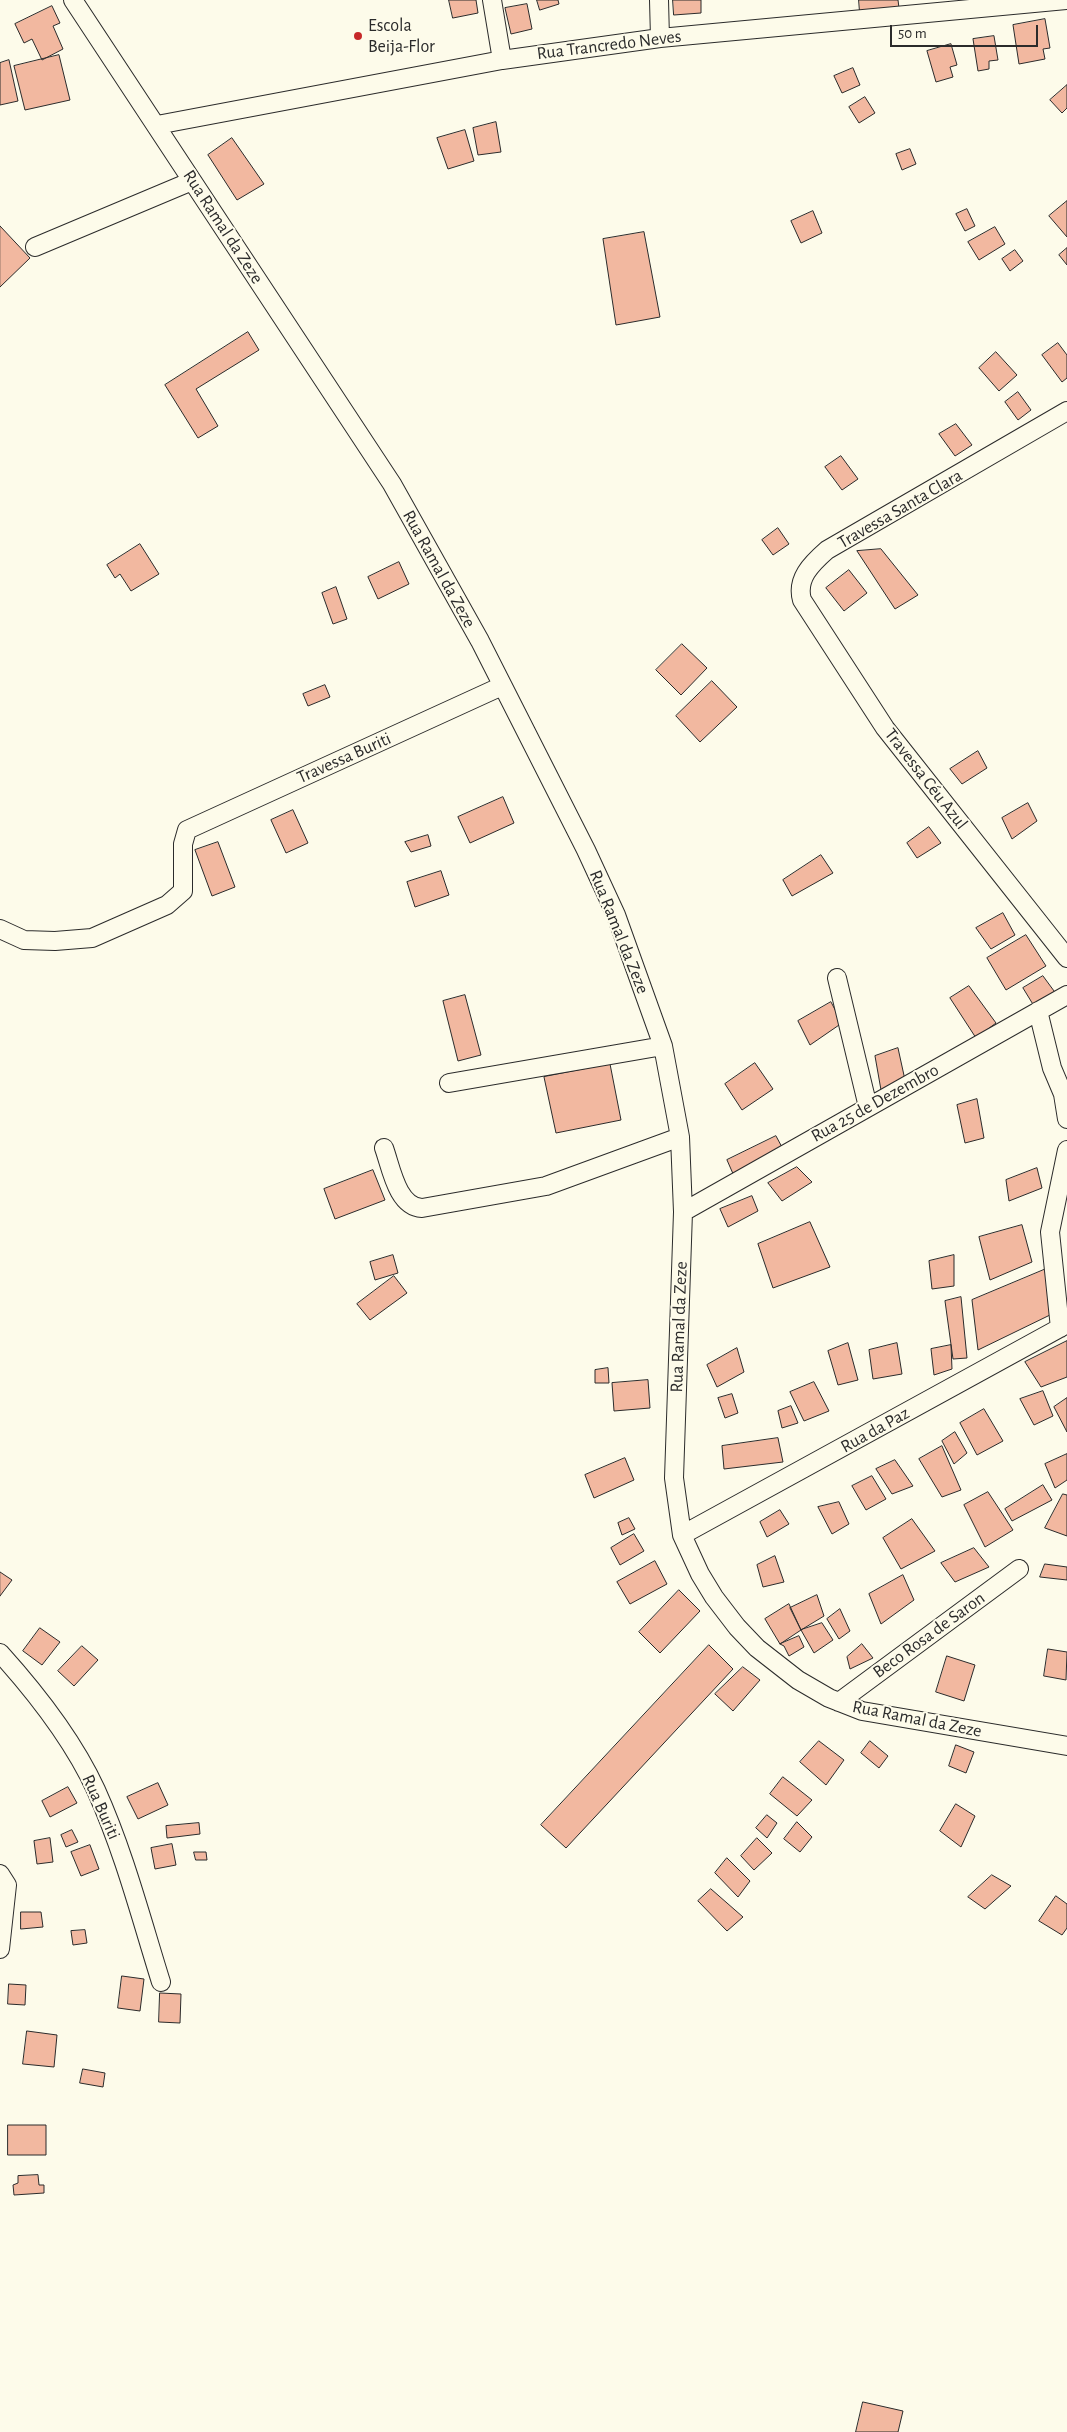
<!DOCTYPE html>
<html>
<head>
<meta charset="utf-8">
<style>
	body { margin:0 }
	#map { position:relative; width:1067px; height:2432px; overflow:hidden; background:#fdfbea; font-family:"Alegreya Sans",sans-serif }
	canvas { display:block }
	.scale { position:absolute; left:890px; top:25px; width:148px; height:22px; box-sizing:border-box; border:2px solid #2b2b2b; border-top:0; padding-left:6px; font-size:15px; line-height:18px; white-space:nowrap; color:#2b2b2b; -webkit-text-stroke:4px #fdfbea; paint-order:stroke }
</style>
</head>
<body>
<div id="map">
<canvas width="1067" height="2432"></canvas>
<div class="scale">50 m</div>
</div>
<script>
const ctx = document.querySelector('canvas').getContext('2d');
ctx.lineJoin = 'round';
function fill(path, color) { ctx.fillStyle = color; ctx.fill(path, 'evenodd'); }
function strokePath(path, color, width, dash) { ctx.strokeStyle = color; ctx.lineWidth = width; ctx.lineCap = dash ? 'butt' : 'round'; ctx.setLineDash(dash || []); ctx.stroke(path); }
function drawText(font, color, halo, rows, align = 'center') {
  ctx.font = font + ' "Alegreya Sans",sans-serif'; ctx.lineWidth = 4; ctx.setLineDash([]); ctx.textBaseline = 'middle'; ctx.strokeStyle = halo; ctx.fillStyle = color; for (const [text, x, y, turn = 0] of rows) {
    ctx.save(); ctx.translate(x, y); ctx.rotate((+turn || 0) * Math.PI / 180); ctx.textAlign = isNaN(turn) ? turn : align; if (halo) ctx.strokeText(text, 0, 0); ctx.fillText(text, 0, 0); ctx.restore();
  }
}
const building = new Path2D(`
	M449 0H476L478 13 453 18Z
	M537 0H558L559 4 540 10Z
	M673 0H701V13L674 15Z
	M859 0H898L899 8 860 13Z
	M527 4 532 29 511 34 505 8Z
	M52 6 60 23 53 26 63 49 42 60 32 39 24 43 15 24Z
	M1045 19 1050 48 1043 49 1045 59 1019 64 1013 25Z
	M994 36 998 60 989 61V69L978 71 973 39Z
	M951 44 957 65 950 67 953 77 936 82 927 51Z
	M59 55 70 100 25 110 14 66Z
	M9 60 18 101 0 105V63Z
	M853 68 860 85 842 93 834 76Z
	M1067 85V108L1062 113 1050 100Z
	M865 97 875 113 859 123 849 107Z
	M496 122 501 152 478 155 473 128Z
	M465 130 474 161 448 169 437 138Z
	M232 138 264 184 237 200 208 155Z
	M910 149 916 164 902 170 896 154Z
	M1067 201V237L1049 216Z
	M967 209 975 226 965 231 956 214Z
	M813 211 822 233 801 243 791 221Z
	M0 226 30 258 0 287Z
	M995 227 1005 244 979 260 968 242Z
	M644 232 660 317 616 325 603 239Z
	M1067 248V265L1059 255Z
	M1015 250 1023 261 1010 271 1002 259Z
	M248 332 259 350 196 389 218 426 198 438 165 385Z
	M1058 343 1067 355V378L1062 382 1042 355Z
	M996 352 1017 375 999 391 979 368Z
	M1018 392 1031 410 1018 420 1005 402Z
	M956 424 972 445 955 456 939 434Z
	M841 456 858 479 842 490 825 467Z
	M778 528 789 544 773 555 762 540Z
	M140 544 159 574 131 591 120 574 115 578 107 565Z
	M881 549 918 595 895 609 857 551Z
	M399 562 409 584 378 599 368 577Z
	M849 570 867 593 844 611 826 588Z
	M336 587 347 619 333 624 322 593Z
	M682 644 707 668 681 695 656 670Z
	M712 681 737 707 700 742 676 716Z
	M325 685 330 697 308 706 303 694Z
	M978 751 987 768 962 784 950 769Z
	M503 797 514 823 470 843 458 817Z
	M1028 803 1037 821 1012 839 1002 818Z
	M293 810 308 843 286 853 271 820Z
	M929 827 941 843 917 858 907 843Z
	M428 835 431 846 411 852 405 842Z
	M218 842 235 887 212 896 195 850Z
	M821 855 833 873 792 896 783 880Z
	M441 871 449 895 415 907 407 882Z
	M1003 913 1015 935 991 949 976 928Z
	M1026 935 1046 966 1006 990 987 958Z
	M1043 976 1057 995 1034 1006 1023 988Z
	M969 986 996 1023 976 1038 950 998Z
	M465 995 481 1055 458 1061 443 1001Z
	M831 1002 842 1023 810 1045 798 1021Z
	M898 1048 905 1080 881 1090 875 1056Z
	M755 1063 773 1089 742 1110 725 1084Z
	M610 1064 621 1120 556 1133 544 1077Z
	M977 1099 984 1138 965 1143 957 1105Z
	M776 1136 783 1149 734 1176 727 1160Z
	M797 1167 812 1182 782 1201 768 1183Z
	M1037 1168 1042 1188 1009 1201 1006 1180Z
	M373 1170 385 1200 335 1219 324 1189Z
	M752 1196 758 1211 728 1227 720 1209Z
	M810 1222 830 1267 773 1288 758 1244Z
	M1022 1225 1032 1262 990 1280 979 1237Z
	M393 1255 398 1273 375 1280 370 1262Z
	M954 1255V1286L932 1289 929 1261Z
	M1046 1269 1050 1315 978 1350 972 1300Z
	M394 1276 407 1293 370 1320 357 1304Z
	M961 1297 967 1358 953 1359 945 1301Z
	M1067 1341V1377L1041 1387 1025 1362Z
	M848 1343 858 1380 838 1385 828 1351Z
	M897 1343 902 1374 873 1379 869 1350Z
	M951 1345 952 1369 934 1375 931 1349Z
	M737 1348 744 1372 717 1387 707 1365Z
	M608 1368 609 1383H595V1370Z
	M648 1380 650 1408 614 1411 612 1383Z
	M814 1382 829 1411 804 1421 790 1392Z
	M1043 1391 1053 1416 1034 1425 1020 1399Z
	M732 1394 738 1413 725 1418 718 1398Z
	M1067 1398V1432L1054 1407Z
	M791 1406 798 1423 782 1428 778 1411Z
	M984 1409 1003 1441 977 1455 960 1423Z
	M955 1432 967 1453 954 1464 942 1441Z
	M778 1438 783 1462 724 1469 722 1446Z
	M942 1446 961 1490 942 1497 919 1459Z
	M1067 1454V1480L1055 1488 1045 1464Z
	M625 1458 634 1480 594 1498 585 1475Z
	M895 1460 913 1486 892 1494 876 1469Z
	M872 1476 886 1499 866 1510 852 1486Z
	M1043 1485 1052 1500 1012 1521 1005 1509Z
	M988 1492 1013 1530 985 1547 964 1505Z
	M1063 1494 1067 1495V1536L1045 1528Z
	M839 1502 849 1524 832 1534 818 1507Z
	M780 1510 789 1524 767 1537 760 1522Z
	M629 1518 635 1529 622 1535 618 1523Z
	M912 1519 935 1551 901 1569 883 1538Z
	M634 1534 644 1551 620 1565 611 1548Z
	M974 1548 989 1567 955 1582 941 1563Z
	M775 1556 784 1582 763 1587 757 1565Z
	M655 1561 667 1584 630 1604 617 1582Z
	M1045 1564 1067 1567V1580L1040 1577Z
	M0 1572 12 1580 0 1596Z
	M903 1575 914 1600 881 1624 869 1594Z
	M679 1590 700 1611 660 1653 639 1632Z
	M817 1595 824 1616 801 1630 790 1608Z
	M789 1604 801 1630 780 1644 765 1619Z
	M840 1609 850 1631 839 1639 827 1619Z
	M822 1623 833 1640 814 1653 801 1630Z
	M40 1628 60 1642 42 1665 23 1651Z
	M799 1636 804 1647 789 1656 784 1646 780 1644Z
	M862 1644 873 1658 850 1669 847 1657Z
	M709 1645 733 1669 566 1848 541 1825Z
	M82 1646 98 1660 74 1686 58 1671Z
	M1048 1649 1067 1652 1066 1680 1044 1676Z
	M947 1656 975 1665 964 1701 936 1692Z
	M743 1667 760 1680 733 1711 715 1694Z
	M819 1741 844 1760 826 1785 800 1762Z
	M870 1741 888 1756 879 1768 861 1753Z
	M956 1745 974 1752 966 1773 949 1766Z
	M783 1777 812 1800 797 1816 770 1794Z
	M158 1783 168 1805 138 1819 127 1797Z
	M68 1787 77 1803 50 1817 42 1801Z
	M956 1804 975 1816 961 1847 940 1831Z
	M767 1815 777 1823 767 1838 756 1828Z
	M797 1822 812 1837 800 1852 784 1839Z
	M199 1823 200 1834 167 1838 166 1826Z
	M72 1830 78 1842 66 1847 61 1835Z
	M50 1838 53 1862 37 1864 34 1841Z
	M757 1838 772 1853 754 1870 741 1856Z
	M172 1844 176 1865 155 1869 151 1848Z
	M90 1845 99 1869 81 1876 71 1852Z
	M194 1852H206L207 1860H196Z
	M727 1858 750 1881 738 1897 715 1873Z
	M992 1875 1011 1886 985 1909 968 1897Z
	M711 1889 743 1917 727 1931 698 1901Z
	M1056 1896 1067 1904V1928L1062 1935 1039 1921Z
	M21 1912H41L43 1927 21 1929Z
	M85 1930 87 1943 73 1945 71 1931Z
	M122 1976 144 1979 140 2011 118 2008Z
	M9 1984 26 1985 25 2005 8 2004Z
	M160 1993 181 1994 180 2023 159 2022Z
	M27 2031 57 2035 54 2067 23 2064Z
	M83 2069 105 2073 103 2087 80 2083Z
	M8 2125H46V2155H8Z
	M38 2175 39 2185H44V2193L14 2195 13 2185 18 2183V2176Z
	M863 2402 903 2411 898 2432H856Z`);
fill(building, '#f2b8a0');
strokePath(building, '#2b2b2b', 1);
const minor = new Path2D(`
	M73 0 392 484 480 641 586 850 616 915 663 1046 680 1137 683 1212 674 1478 682 1535 700 1574 714 1597 737 1627 757 1648 798 1680 829 1698 862 1711 1067 1746
	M492 0 502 60
	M659 0 660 38
	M157 125 502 60 660 38 1066 0
	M35 247 192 181
	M1067 411 827 550C811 564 796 579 802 600L885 728 1067 958
	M0 929 24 940 55 941 92 938 167 905 183 891V844L187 830 502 686
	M837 978 868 1107
	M1038 1011 1052 1068 1063 1094 1067 1119
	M449 1083 663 1046
	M384 1148C391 1167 397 1207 422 1208L546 1186 680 1137
	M683 1212 1067 995
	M1060 1328 1050 1232 1067 1150
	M682 1535 1067 1324
	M0 1653C37 1694 73 1740 96 1790 124 1852 141 1918 161 1982
	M839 1702 1019 1569
	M0 1874 7 1885 0 1949`);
strokePath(minor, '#2b2b2b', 20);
strokePath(minor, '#fdfbea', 18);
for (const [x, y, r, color] of [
	[358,36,5,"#c62828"]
]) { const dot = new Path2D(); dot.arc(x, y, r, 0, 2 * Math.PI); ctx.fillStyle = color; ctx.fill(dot); strokePath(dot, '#fdfbea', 2); }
drawText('18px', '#2b2b2b', '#fdfbea', [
	["Escola",368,26],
	["Beija-Flor",368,47]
], 'left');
drawText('18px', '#2b2b2b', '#fdfbea', [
	["Rua Trancredo Neves",609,45,-7],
	["Rua Ramal da Zeze",223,227,57],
	["Travessa Santa Clara",900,509,-30],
	["Rua Ramal da Zeze",439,569,61],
	["Travessa Buriti",344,758,-24],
	["Travessa Céu Azul",926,779,52],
	["Rua Ramal da Zeze",619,932,68],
	["Rua 25 de Dezembro",875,1103,-29],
	["Rua Ramal da Zeze",679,1327,-88],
	["Rua da Paz",875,1430,-29],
	["Beco Rosa de Saron",929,1635,-36],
	["Rua Ramal da Zeze",917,1719,11],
	["Rua Buriti",101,1807,66]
]);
</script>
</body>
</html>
